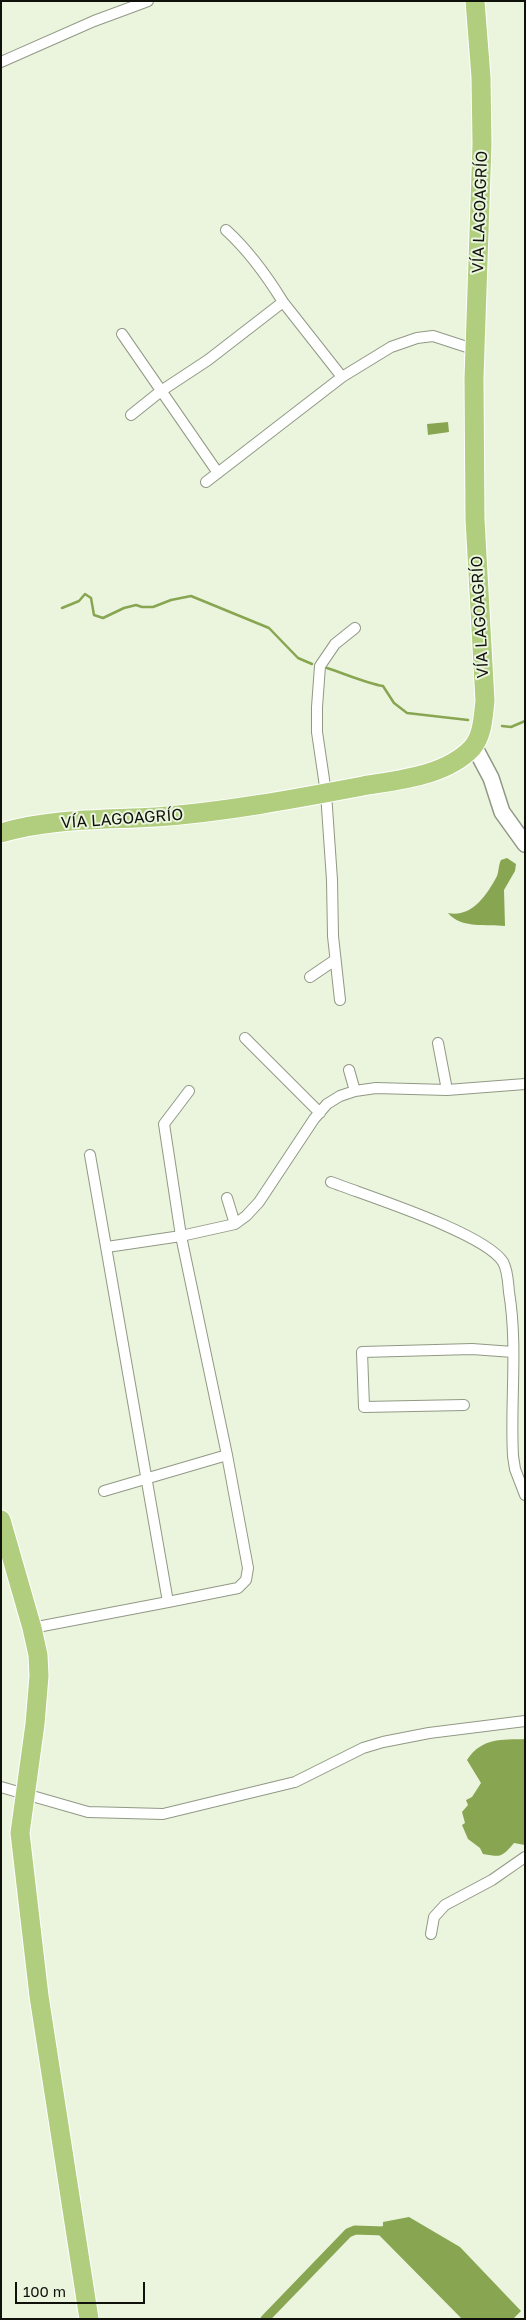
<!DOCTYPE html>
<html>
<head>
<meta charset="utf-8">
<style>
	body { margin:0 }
	#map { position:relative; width:526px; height:2320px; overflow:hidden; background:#ebf5de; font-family:"Golos Text",sans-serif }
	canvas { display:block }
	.frame { position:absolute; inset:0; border:2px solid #0f120b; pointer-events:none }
	.scale { position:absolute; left:15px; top:2282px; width:130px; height:22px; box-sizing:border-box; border:2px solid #0f120b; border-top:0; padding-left:6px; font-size:15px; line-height:18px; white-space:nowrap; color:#0f120b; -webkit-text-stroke:4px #ebf5de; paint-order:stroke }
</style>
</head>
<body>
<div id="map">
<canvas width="526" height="2320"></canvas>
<div class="frame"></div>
<div class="scale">100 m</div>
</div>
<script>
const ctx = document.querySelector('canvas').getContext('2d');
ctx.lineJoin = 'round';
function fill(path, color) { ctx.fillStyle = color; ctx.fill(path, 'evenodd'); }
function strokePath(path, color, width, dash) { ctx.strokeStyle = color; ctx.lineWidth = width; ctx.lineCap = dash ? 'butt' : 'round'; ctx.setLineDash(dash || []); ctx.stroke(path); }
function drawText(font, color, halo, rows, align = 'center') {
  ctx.font = font + ' "Golos Text",sans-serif'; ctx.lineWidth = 4; ctx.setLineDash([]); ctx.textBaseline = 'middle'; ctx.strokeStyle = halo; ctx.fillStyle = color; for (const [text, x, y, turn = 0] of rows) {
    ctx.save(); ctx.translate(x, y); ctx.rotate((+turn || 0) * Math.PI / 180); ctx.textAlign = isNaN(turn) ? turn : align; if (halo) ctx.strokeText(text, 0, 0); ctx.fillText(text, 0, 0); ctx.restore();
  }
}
fill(new Path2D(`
	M448 422 449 432 428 435 427 424Z
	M507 858 516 864 515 871 504 890 505 926C487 924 461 929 448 913 471 918 486 896 496 878 499 873 498 866 501 860Z
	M525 1739V1845L514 1843C501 1858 501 1857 483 1854L480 1848 468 1839 462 1825 465 1823 462 1812 468 1805 466 1800 472 1797 481 1783 467 1760C482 1737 502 1740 525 1739Z
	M409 2217 460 2247 521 2311 513 2319H462L379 2235 378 2229 383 2226V2222Z`), '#88a551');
strokePath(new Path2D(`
	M62 608 79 601 85 594 91 598 94 615 103 618 124 608 136 605 142 607H153L171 600 191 596 269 628 298 658 312 664
	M327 668C346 674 365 683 383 686L394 703 407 713 468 720
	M502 726 511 727 525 721`), '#88a551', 2.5);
strokePath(new Path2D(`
	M265 2319 348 2233 355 2230 384 2231`), '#88a551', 9);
const street = new Path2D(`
	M1 62 94 21 148 1
	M226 230C249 251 267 276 283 302
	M122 334 218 473
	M131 415 161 391 208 360 283 302 342 377
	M206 482 342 377 391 347 417 338 433 336 476 350
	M310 977 335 960
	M340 1000 333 936 332 880 326 793 317 732V707L320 666 335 644 355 628
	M245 1038 320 1113
	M438 1043 447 1090
	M349 1070 355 1091
	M331 1182C367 1196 485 1233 503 1262 508 1271 508 1283 509 1292 518 1347 510 1402 513 1456L515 1469 525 1495
	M227 1198 235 1224
	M107 1247 181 1236 235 1224 246 1216 259 1202 314 1119 327 1104 340 1096 355 1091 376 1088 447 1090 525 1084
	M464 1405 364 1407 362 1352 472 1349 513 1352
	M104 1491 227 1455 181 1236 164 1124 189 1091
	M168 1602 238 1588 246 1580 248 1568 227 1455
	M32 1628 168 1602 90 1155
	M1 1787 88 1812 163 1814 295 1782 363 1748 383 1742 429 1733 525 1721
	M431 1934 434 1917 445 1905 492 1880 525 1857`);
const secondary = new Path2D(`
	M474 746 491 778 502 812 525 844`);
const highway = new Path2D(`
	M1 833C51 818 105 820 156 817 225 812 294 799 363 786 398 780 446 776 472 748 483 735 483 717 485 701L475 519 474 378 482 144 481 77 475 1
	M1 1520 32 1628 38 1655 39 1676 35 1724 20 1833 39 1996 89 2319`);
strokePath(street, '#919985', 12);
strokePath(secondary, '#919985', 18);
strokePath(highway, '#fff', 21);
strokePath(street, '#fff', 10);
strokePath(secondary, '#fff', 15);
strokePath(highway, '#b1ce7f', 19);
drawText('16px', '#0f120b', '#ebf5de', [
	["VÍA LAGOAGRÍO",480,212,-88],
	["VÍA LAGOAGRÍO",480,617,-93],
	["VÍA LAGOAGRÍO",122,819,-4]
]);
</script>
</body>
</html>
